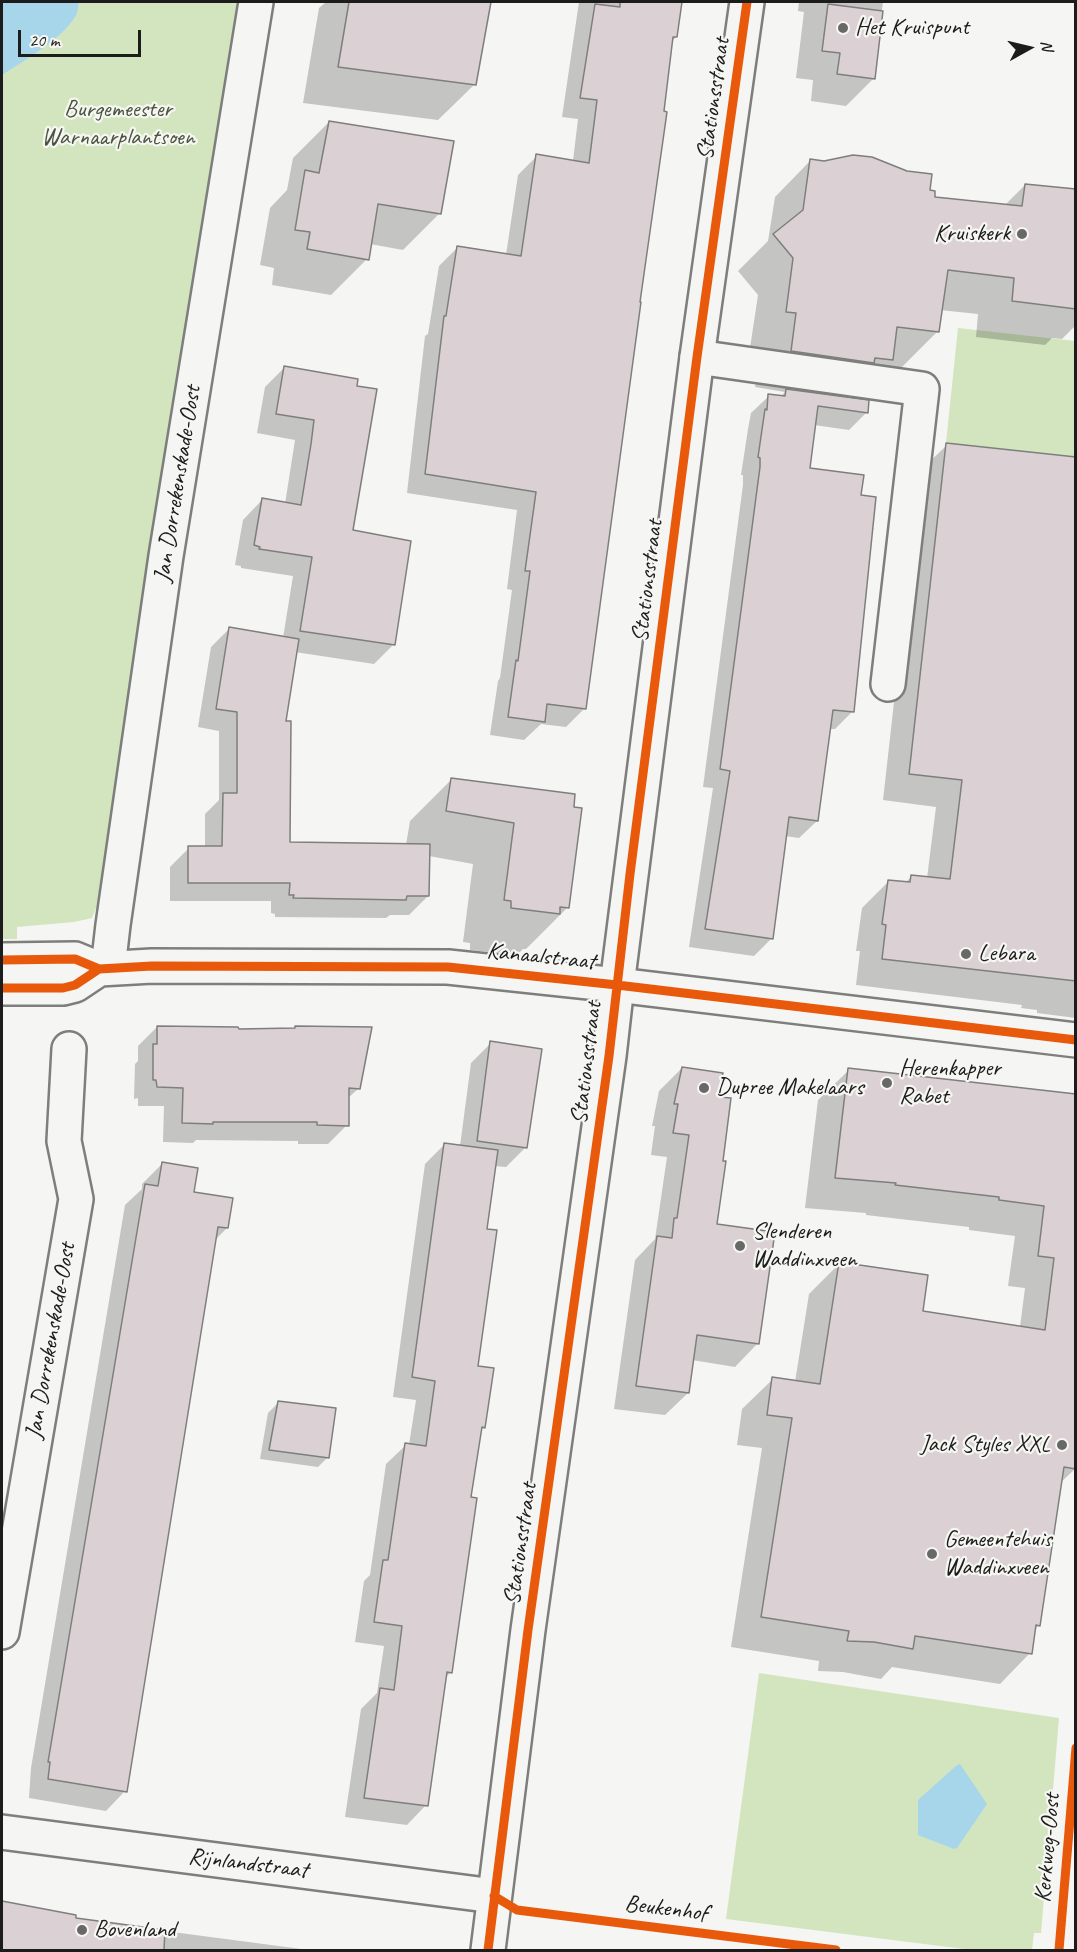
<!DOCTYPE html>
<html>
<head>
<meta charset="utf-8">
<style>
	body { margin:0 }
	#map { position:relative; width:1077px; height:1952px; overflow:hidden; background:#f5f5f3; font-family:Caveat,sans-serif }
	canvas { display:block }
	.frame { position:absolute; inset:0; border:3px solid #1c1c1c; pointer-events:none }
	.north { position:absolute; left:999px; top:18px; width:60px; height:60px; -webkit-text-stroke:4px #f6f6f2; paint-order:stroke; rotate:82deg; font-size:16px; font-weight:700; line-height:24px; text-align:center; color:#1c1c1c }
	.north::after { content:''; display:block; margin:auto; width:21px; height:27px; background:#1c1c1c; clip-path:polygon(50% 0,100% 100%,50% 72%,0 100%) }
	.scale { position:absolute; left:18px; top:30px; width:123px; height:27px; box-sizing:border-box; border:3px solid #1c1c1c; border-top:0; padding-left:8px; font-size:18px; line-height:21px; white-space:nowrap; color:#1c1c1c; -webkit-text-stroke:4px #f6f6f2; paint-order:stroke }
</style>
</head>
<body>
<div id="map">
<canvas width="1077" height="1952"></canvas>
<div class="frame"></div>
<div class="north">N</div>
<div class="scale">20 m</div>
</div>
<script>
const ctx = document.querySelector('canvas').getContext('2d');
ctx.lineJoin = 'round';
function fill(path, color) { ctx.fillStyle = color; ctx.fill(path, 'evenodd'); }
function strokePath(path, color, width, dash) { ctx.strokeStyle = color; ctx.lineWidth = width; ctx.lineCap = dash ? 'butt' : 'round'; ctx.setLineDash(dash || []); ctx.stroke(path); }
function drawText(font, color, halo, rows, align = 'center') {
  ctx.font = font + ' Caveat,sans-serif'; ctx.lineWidth = 4.5; ctx.setLineDash([]); ctx.textBaseline = 'middle'; ctx.strokeStyle = halo; ctx.fillStyle = color; for (const [text, x, y, turn = 0] of rows) {
    ctx.save(); ctx.translate(x, y); ctx.rotate((+turn || 0) * Math.PI / 180); ctx.textAlign = isNaN(turn) ? turn : align; if (halo) ctx.strokeText(text, 0, 0); ctx.fillText(text, 0, 0); ctx.restore();
  }
}
fill(new Path2D(`
	M2 2H245L101 896 92 918 74 922 17 927V939H2Z
	M958 328 1075 341V457L946 443Z
	M759 1673 1059 1718 1041 1933H1034L1032 1950H972L726 1919Z`), '#d2e5be');
fill(new Path2D(`
	M2 2H79C78 6 78 12 76 15 65 37 22 62 2 75Z
	M960 1764 987 1804 957 1848 954 1849 918 1835V1800L957 1765Z`), '#a7d6eb');
fill(new Path2D(`
	M326 2H489L475 84 438 120 303 103 319 8Z
	M579 2H679L676 37 671 42 585 708 566 727 541 724 524 740 490 735 498 681 500 678 512 590 507 589 517 510 407 493 425 336 428 334 439 266 458 247 506 255 518 175 537 156 573 161 578 119 562 117Z
	M799 2H883L873 79 846 106 811 101 813 80 796 78 804 12 798 11Z
	M329 122 440 213 403 250 370 244 367 259 331 295 272 285 274 268 260 265 270 208 287 190 293 158Z
	M862 157 881 160 906 173 933 198 1004 206 1025 185 1076 191V325L1062 339 1052 338 1045 345 976 337 978 314 940 310 937 332 901 368 885 366 855 395 841 394 837 397 866 413 849 430 814 425 808 469 859 496 852 712 835 729H829L817 821 799 838 785 836 772 938 754 956 689 947 713 788 703 787 743 485V475H741L748 429 751 413 769 396 780 397 785 392 755 387 760 349 750 348 758 295 738 271 768 241 775 197 811 160 824 162Z
	M284 368 356 380 351 532 393 645 374 664 295 652 284 722 289 843 406 845 410 821 452 779 574 795 568 907 526 949H523L517 955 470 950V943L463 942 473 864 429 856 428 896 409 915H390L386 918 275 917V914L271 913V901H170V867L189 848H205V814L219 800V731L198 727 211 647 229 629 283 638 293 576 241 568V566L235 565 243 520 262 500 285 504 295 440 257 433 265 387Z
	M947 445 1076 459V1018L1037 1013V1010L1021 1008 1022 1005 856 985 860 951H856L862 908 889 881 905 883 912 876 927 878 936 807 883 800 920 471Z
	M157 1027 359 1088 347 1099V1125L328 1144H298V1141L196 1140 193 1143 163 1142 164 1106H138V1098L134 1099 135 1064 138 1061V1046Z
	M491 1043 526 1147 506 1167 494 1166 485 1230 476 1367 484 1427 479 1432 469 1499 451 1672 444 1679 426 1805 407 1825 345 1817 361 1709 377 1693 384 1646 355 1642 364 1581 370 1575 386 1464 406 1445H409L416 1400 393 1397 425 1164 445 1144 460 1146 471 1063Z
	M682 1068 718 1098 715 1225 757 1344 735 1367 692 1360 688 1393 665 1415 614 1409 635 1260 655 1239 667 1157 651 1155 655 1126H652L659 1091Z
	M849 1070 1076 1096 1075 1469 1060 1483 1039 1625 1034 1630 1030 1653 1000 1684 892 1667 881 1679 843 1672 818 1671 819 1661 731 1647 762 1448 737 1445 742 1409 773 1379 795 1382 809 1294 839 1264 921 1312 1020 1327 1025 1288 1008 1286 1015 1236 969 1230V1227L866 1215V1213L805 1208 818 1100Z
	M162 1164 227 1228 215 1240 125 1791 106 1811 29 1798 31 1768 125 1205 142 1189V1184Z
	M278 1403 328 1457 318 1467 260 1459 268 1413Z
	M4 1903 74 1919 309 1950H2V1905Z`), '#0003');
const building = new Path2D(`
	M349 2H491L476 85 338 67Z
	M620 2H682L677 37H673L664 111 667 112 640 302H641L586 709 547 704 545 722 508 717 516 660 518 661 530 571H525L536 492 425 474 444 316H446L457 246 521 256 536 154 589 163 597 100 580 98 595 4 620 7Z
	M828 4 883 11 875 79 837 74 840 53 822 51Z
	M329 121 454 141 441 214 378 204 369 260 307 249 310 232 295 230 305 170 319 173Z
	M853 155 872 157 907 171 932 174 930 190 935 191V197L1022 206 1025 184 1076 189V309L1012 301 1014 278 948 270 939 332 897 327 893 360 875 358 874 363 791 351 796 313 786 312 793 258 773 234 803 210 810 159 824 161Z
	M284 366 358 379 357 386 377 389 353 530 411 541 395 645 300 631 312 557 259 549 260 547 254 545 262 498 301 505 311 444 314 420 276 414Z
	M786 389 869 400 868 413 818 406 810 468 864 475 861 495 876 497 854 712 833 710 818 821 789 817 773 939 705 929 730 771 720 769 760 467V458L758 457 765 409 767 410 768 394 785 396Z
	M946 443 1076 457V981L882 959 886 925 882 924 888 880 910 882 911 875 950 879 962 780 909 774Z
	M229 627 299 639 286 721H291L290 842 430 844 429 896H407L406 900 293 898 294 895H289L290 883H188V846H222L223 793H237V712L216 709Z
	M451 778 575 794 574 807 582 808 569 908 560 907V914L511 908V901L504 900 514 823 446 811Z
	M157 1026 238 1027 239 1029 295 1028V1026L372 1027 360 1089 349 1088V1126L317 1125V1122H213V1124L182 1123 183 1088 157 1087 156 1080H153V1044H157Z
	M490 1041 542 1049 527 1148 477 1141Z
	M682 1067 723 1073 720 1097 731 1098 723 1161H726L717 1224 775 1232 759 1344 697 1335 689 1393 636 1386 657 1236 672 1238 674 1218H677L689 1135 673 1133 678 1104H674Z
	M848 1068 1076 1094V1469L1064 1467 1040 1626 1036 1625 1032 1654 915 1636 913 1649 874 1642 847 1641 849 1631 761 1617 792 1418 767 1415 772 1377 820 1384 839 1262 928 1275 923 1311 1045 1330 1054 1258 1038 1256 1044 1206 999 1200V1197L895 1185 896 1183 835 1178Z
	M444 1143 498 1150 487 1229 497 1230 478 1366 494 1368 485 1428 482 1427 471 1497 477 1498 452 1673 447 1672 428 1806 364 1798 380 1688 394 1690 402 1626 374 1622 383 1560H388L405 1443 426 1446 435 1381 412 1377Z
	M162 1162 198 1168 194 1192 233 1198 228 1228 218 1227 127 1792 48 1779 50 1762H48L145 1184 158 1186Z
	M278 1401 336 1408 329 1458 269 1450Z
	M2 1901 76 1915V1918L165 1930 164 1950H2Z`);
fill(building, '#dbd1d5');
strokePath(building, '#7e7e7d', 1.5);
const minor = new Path2D(`
	M697 357 922 389 888 684
	M108 968 113 925 166 556 256 2
	M2 1632 76 1199 64 1141 69 1049
	M2 1832 494 1896
	M488 1950 528 1630 609 1056 617 985`);
const tertiary = new Path2D(`
	M617 985 697 357 747 2`);
const secondary = new Path2D(`
	M2 960 75 959 99 969
	M2 988H63L75 985 99 969 152 966 448 967 617 985 1076 1040`);
strokePath(minor, '#7e7e7d', 38);
strokePath(tertiary, '#7e7e7d', 38);
strokePath(secondary, '#7e7e7d', 38);
strokePath(minor, '#f5f5f3', 33);
strokePath(tertiary, '#f5f5f3', 33);
strokePath(secondary, '#f5f5f3', 33);
strokePath(new Path2D(`
	M2 960 75 959 99 969
	M2 988H63L75 985 99 969 152 966 448 967 617 985 1076 1040
	M494 1896 517 1910 836 1950
	M488 1950 528 1630 609 1056 630 874 697 357 747 2
	M1059 1950 1076 1748`), '#e8590c', 9);
for (const [x, y, r, color] of [
	[843,28,6,"#686867"],
	[1022,234,6,"#686867"],
	[966,954,6,"#686867"],
	[887,1083,6,"#686867"],
	[704,1088,6,"#686867"],
	[740,1246,6,"#686867"],
	[1062,1445,6,"#686867"],
	[932,1554,6,"#686867"],
	[82,1930,6,"#686867"]
]) { const dot = new Path2D(); dot.arc(x, y, r, 0, 2 * Math.PI); ctx.fillStyle = color; ctx.fill(dot); strokePath(dot, '#f6f6f2', 2); }
drawText('24px', '#1c1c1c', '#f6f6f2', [
	["Het Kruispunt",855,28],
	["Kruiskerk",1010,234,"right"],
	["Lebara",978,954],
	["Herenkapper",899,1069],
	["Rabet",899,1097],
	["Dupree Makelaars",716,1088],
	["Slenderen",752,1232],
	["Waddinxveen",752,1260],
	["Jack Styles XXL",1050,1445,"right"],
	["Gemeentehuis",944,1540],
	["Waddinxveen",944,1568],
	["Bovenland",94,1930]
], 'left');
drawText('24px', '#1c1c1c', '#f6f6f2', [
	["Stationsstraat",714,99,-82],
	["Jan Dorrekenskade-Oost",178,484,-81],
	["Stationsstraat",648,581,-83],
	["Kanaalstraat",541,957,6],
	["Stationsstraat",587,1063,-83],
	["Jan Dorrekenskade-Oost",51,1341,-80],
	["Stationsstraat",521,1544,-82],
	["Kerkweg-Oost",1048,1848,-85],
	["Rijnlandstraat",248,1864,7],
	["Beukenhof",666,1909,7]
]);
drawText('24px', '#4a543f', '#f6f6f2', [
	["Burgemeester",118,110],
	["Warnaarplantsoen",118,138]
]);
</script>
</body>
</html>
